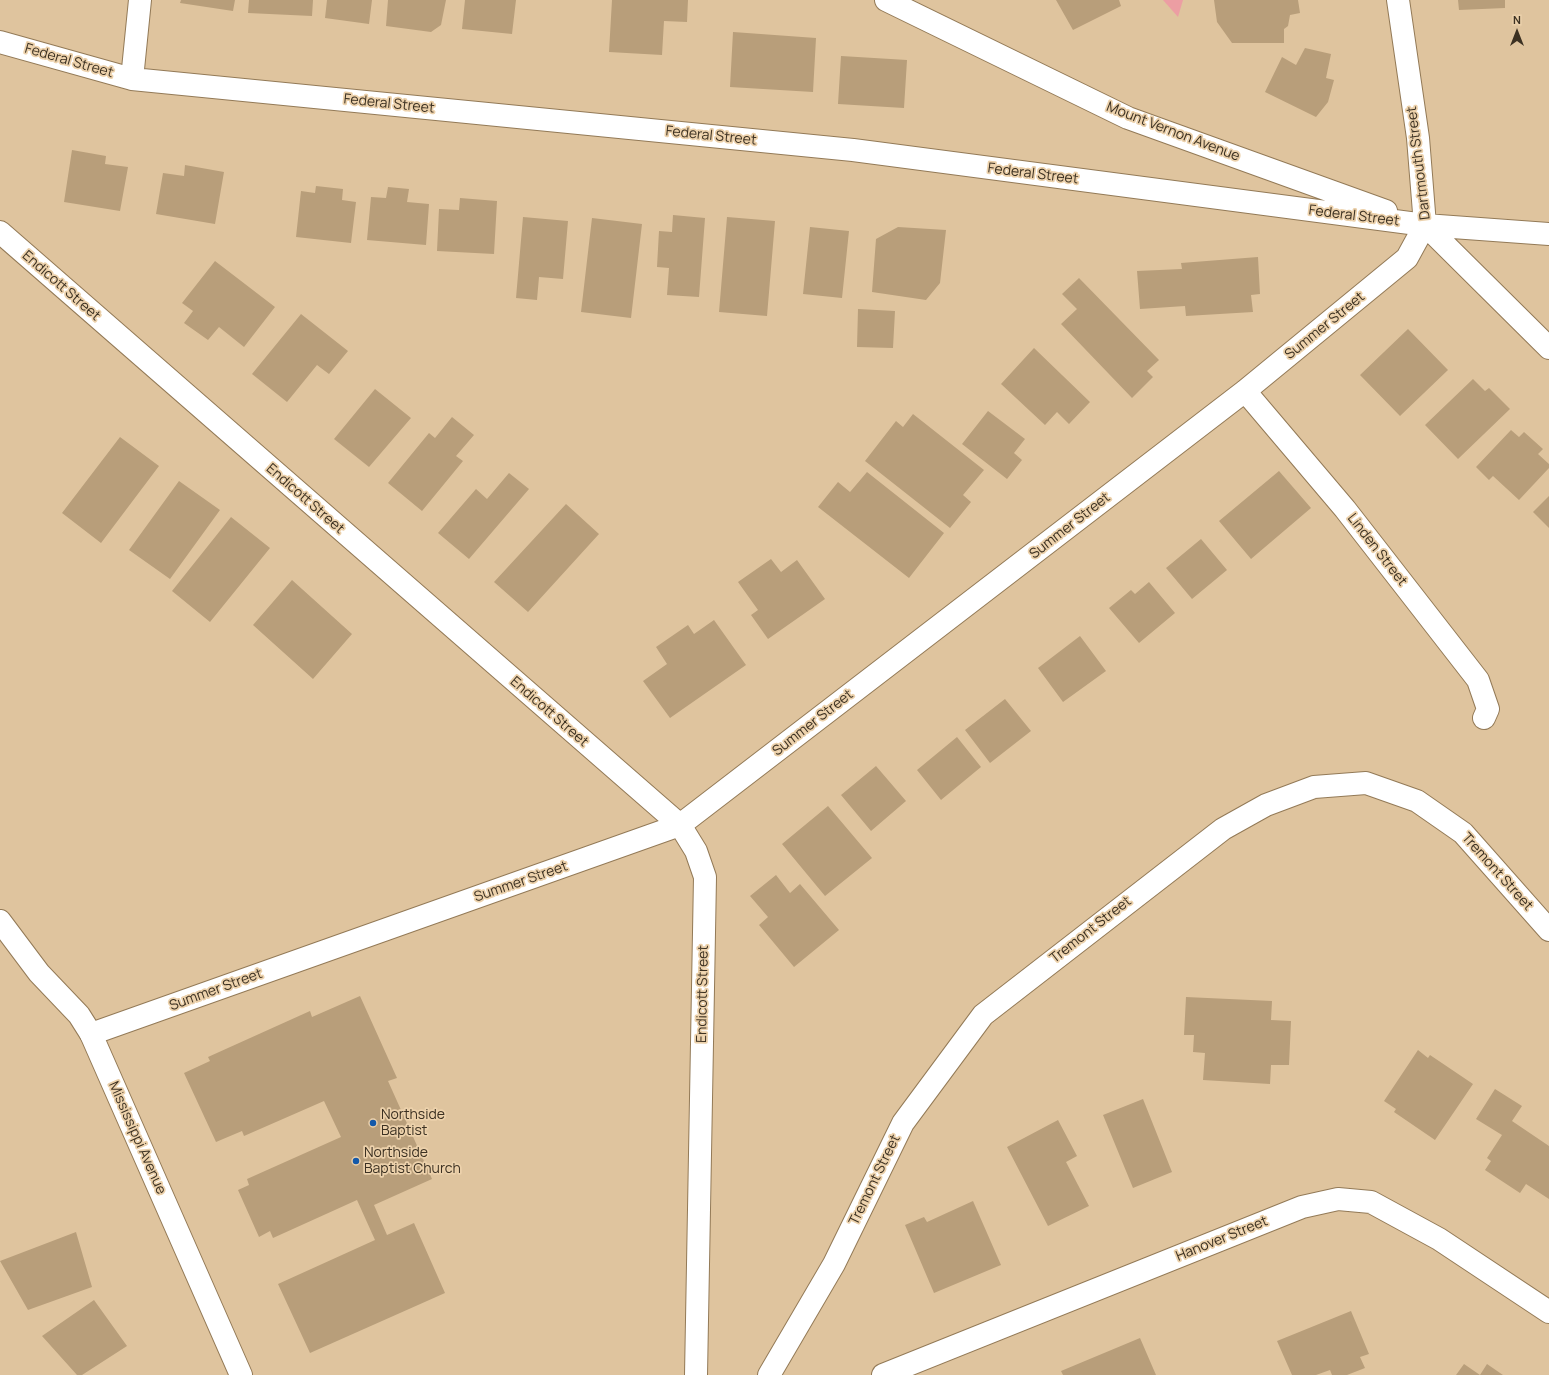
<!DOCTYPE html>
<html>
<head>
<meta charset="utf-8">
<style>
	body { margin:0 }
	#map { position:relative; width:1549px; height:1375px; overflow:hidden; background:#dfc49e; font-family:Manrope,sans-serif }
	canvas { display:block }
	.north { position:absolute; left:1497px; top:12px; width:40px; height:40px; -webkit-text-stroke:3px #ecd1ab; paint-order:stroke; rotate:0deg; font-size:11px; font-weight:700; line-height:16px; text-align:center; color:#3c3122 }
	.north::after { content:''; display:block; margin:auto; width:14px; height:18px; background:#3c3122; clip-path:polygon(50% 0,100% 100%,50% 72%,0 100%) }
</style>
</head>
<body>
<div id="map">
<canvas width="1549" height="1375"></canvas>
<div class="north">N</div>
</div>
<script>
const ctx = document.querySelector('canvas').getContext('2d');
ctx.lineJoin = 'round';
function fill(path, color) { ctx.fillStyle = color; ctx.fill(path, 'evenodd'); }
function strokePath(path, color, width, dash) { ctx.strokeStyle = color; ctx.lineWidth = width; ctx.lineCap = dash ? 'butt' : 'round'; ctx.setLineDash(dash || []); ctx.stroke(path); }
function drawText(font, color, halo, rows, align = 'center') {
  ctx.font = font + ' Manrope,sans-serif'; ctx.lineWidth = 3.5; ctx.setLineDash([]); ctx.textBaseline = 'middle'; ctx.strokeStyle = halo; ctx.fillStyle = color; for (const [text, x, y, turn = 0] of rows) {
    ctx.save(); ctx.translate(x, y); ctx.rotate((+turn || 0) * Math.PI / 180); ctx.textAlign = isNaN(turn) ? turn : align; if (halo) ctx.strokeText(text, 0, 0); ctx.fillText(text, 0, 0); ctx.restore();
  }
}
fill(new Path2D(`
	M1163 0H1183L1178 17Z`), '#ec9ea3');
fill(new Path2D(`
	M181 0H235L233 11 180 3Z
	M249 0H313L312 16 248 13Z
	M327 0H372L369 24 325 18Z
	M388 0H446L441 25 431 32 386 26Z
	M465 0H516L512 34 462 29Z
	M612 0H688L687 22 664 21 662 55 609 52Z
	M1056 0H1119L1121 6 1073 30Z
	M1214 0H1298L1300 13 1290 15 1288 26 1284 29V43H1232L1217 22Z
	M1458 0H1505V8L1459 10Z
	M733 32 816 38 813 92 730 87Z
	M1305 48 1331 54 1326 78 1334 80 1328 102 1316 117 1265 92 1282 57 1296 65Z
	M841 56 907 60 904 108 838 104Z
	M72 150 106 156 105 164 128 167 120 211 64 202Z
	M185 165 224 172 215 224 156 214 163 173 184 176Z
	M316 186 343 189 342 200 356 202 351 243 296 237 301 191 315 193Z
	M388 187 409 189 407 202 429 204 426 245 367 240 371 197 386 198Z
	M460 198 497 201 494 254 437 251 439 209 459 210Z
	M673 215 705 218 699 297 667 295 669 268 657 267 659 231 672 232Z
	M523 217 568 221 563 279 539 277 537 300 516 298Z
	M727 217 775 221 767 316 719 312Z
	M592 218 642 224 631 318 581 312Z
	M810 227 849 231 842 298 803 294Z
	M898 227 946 230 940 283 926 300 872 292 876 239Z
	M1258 257 1260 294 1251 295 1253 312 1186 316 1185 306 1140 309 1137 271 1182 269 1181 263Z
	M215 261 275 307 244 347 219 327 208 340 184 323 193 311 182 303Z
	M1079 278 1159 360 1147 371 1153 377 1132 398 1061 324 1077 309 1062 294Z
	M858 309 895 311 893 348 857 347Z
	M301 314 348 351 329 374 317 365 287 402 252 374Z
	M1408 329 1448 370 1400 416 1360 375Z
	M1034 348 1090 402 1069 424 1057 412 1045 425 1001 384Z
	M1473 379 1485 391 1489 388 1510 409 1458 459 1425 425Z
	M375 389 411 418 369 467 334 439Z
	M988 411 1025 439 1014 453 1022 460 1007 479 962 444Z
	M913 414 984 470 963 495 971 502 950 528 865 461 896 421 903 427Z
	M452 417 474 435 456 456 463 461 422 511 388 483 429 433 435 438Z
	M1511 430 1519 437 1524 432 1543 449 1538 454 1549 464V468L1519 500 1493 476 1489 480 1476 467Z
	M120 437 159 466 101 543 62 513Z
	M1279 471 1311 508 1251 559 1219 521Z
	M867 472 944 533 909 578 818 507 838 482 850 492Z
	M509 473 529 489 469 559 438 533 476 489 487 499Z
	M179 481 220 510 170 579 129 550Z
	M1549 496V528L1533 512Z
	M566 504 599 534 528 612 494 582Z
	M231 517 270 548 210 622 172 591Z
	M1201 539 1227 570 1192 599 1166 568Z
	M771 559 781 572 797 560 825 599 768 639 751 615 758 610 738 582Z
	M292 580 352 634 313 679 253 625Z
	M1149 582 1175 613 1139 643 1109 608 1131 590 1135 594Z
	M714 620 746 665 670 718 643 681 667 664 656 647 688 625 694 634Z
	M1080 636 1106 671 1063 702 1038 668Z
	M1005 699 1031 731 990 763 965 730Z
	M957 737 981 767 941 800 917 770Z
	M876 766 906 801 871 831 841 795Z
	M828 806 872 858 825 896 782 844Z
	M776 875 790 893 800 884 839 930 794 967 759 925 768 917 750 896Z
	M360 996 397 1078 388 1081 432 1179 374 1205 387 1235 414 1223 445 1293 310 1353 278 1284 375 1240 357 1200 273 1238 270 1231 259 1237 238 1190 249 1185 247 1179 341 1137 324 1101 244 1136 242 1131 216 1142 184 1073 210 1061 208 1057 310 1011 312 1017Z
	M1186 997 1272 1001 1271 1020 1291 1021 1289 1065H1271L1270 1084 1203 1080 1205 1053 1193 1052 1194 1035H1184Z
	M1418 1050 1428 1058 1430 1055 1473 1084 1435 1140 1394 1112 1396 1109 1384 1101Z
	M1495 1089 1522 1106 1512 1121 1549 1146V1199L1526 1184 1520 1193 1485 1170 1491 1161 1487 1158 1502 1135 1476 1119Z
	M1143 1099 1172 1172 1133 1188 1103 1115Z
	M1058 1120 1077 1156 1066 1162 1089 1206 1048 1226 1007 1147Z
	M973 1201 1001 1265 934 1293 905 1225 924 1217 927 1222Z
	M76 1232 92 1287 28 1310 0 1261Z
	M94 1300 127 1346 82 1375H77L42 1336Z
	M1351 1311 1369 1354 1360 1357 1365 1368 1347 1375H1332L1330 1370 1316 1375H1292L1277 1341Z
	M1140 1338 1156 1375H1063L1061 1371Z
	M1464 1364 1480 1375 1487 1364 1503 1375H1456Z`), '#b89e7a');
const minor = new Path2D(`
	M886 0 1128 118 1386 211
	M1398 0 1418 138 1425 225 1549 348
	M0 42 132 79 853 150 1425 225 1549 234
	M132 79 140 0
	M0 232 680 825 696 851 705 877 696 1375
	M1245 391 1345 509 1478 680 1488 709 1484 718
	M91 1034 680 825 1245 391 1407 258 1425 225
	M769 1375 834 1264 903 1123 983 1015 1223 829 1266 805 1314 787 1366 783 1417 801 1463 833 1549 930
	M883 1375 1302 1207 1338 1199 1371 1202 1439 1239 1549 1312`);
const tertiary = new Path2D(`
	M0 921 39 973 79 1015 91 1034 241 1375`);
strokePath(minor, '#937a57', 24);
strokePath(tertiary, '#937a57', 24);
strokePath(minor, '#fff', 22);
strokePath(tertiary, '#fff', 22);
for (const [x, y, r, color] of [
	[373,1123,4,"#1459a9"],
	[356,1161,4,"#1459a9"]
]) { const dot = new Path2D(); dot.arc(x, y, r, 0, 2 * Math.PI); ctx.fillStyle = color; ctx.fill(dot); strokePath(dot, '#ecd1ab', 1.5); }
drawText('14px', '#3c3122', '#ecd1ab', [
	["Federal Street",69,61,16],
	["Federal Street",389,104,6],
	["Mount Vernon Avenue",1173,132,21],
	["Federal Street",711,136,6],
	["Dartmouth Street",1419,163,-97],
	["Federal Street",1033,174,7],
	["Federal Street",1354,216,7],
	["Endicott Street",61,286,41],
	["Summer Street",1325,326,-39],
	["Endicott Street",305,499,41],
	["Summer Street",1070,526,-38],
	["Linden Street",1377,550,52],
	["Endicott Street",549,712,41],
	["Summer Street",813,723,-38],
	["Tremont Street",1497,872,48],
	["Summer Street",521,882,-19],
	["Tremont Street",1091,930,-38],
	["Summer Street",216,990,-20],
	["Endicott Street",703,994,-89],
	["Mississippi Avenue",137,1138,66],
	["Tremont Street",875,1180,-64],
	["Hanover Street",1222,1239,-22]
]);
drawText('14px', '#3c3122', '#ecd1ab', [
	["Northside",381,1115],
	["Baptist",381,1131],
	["Northside",364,1153],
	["Baptist Church",364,1169]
], 'left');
</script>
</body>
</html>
